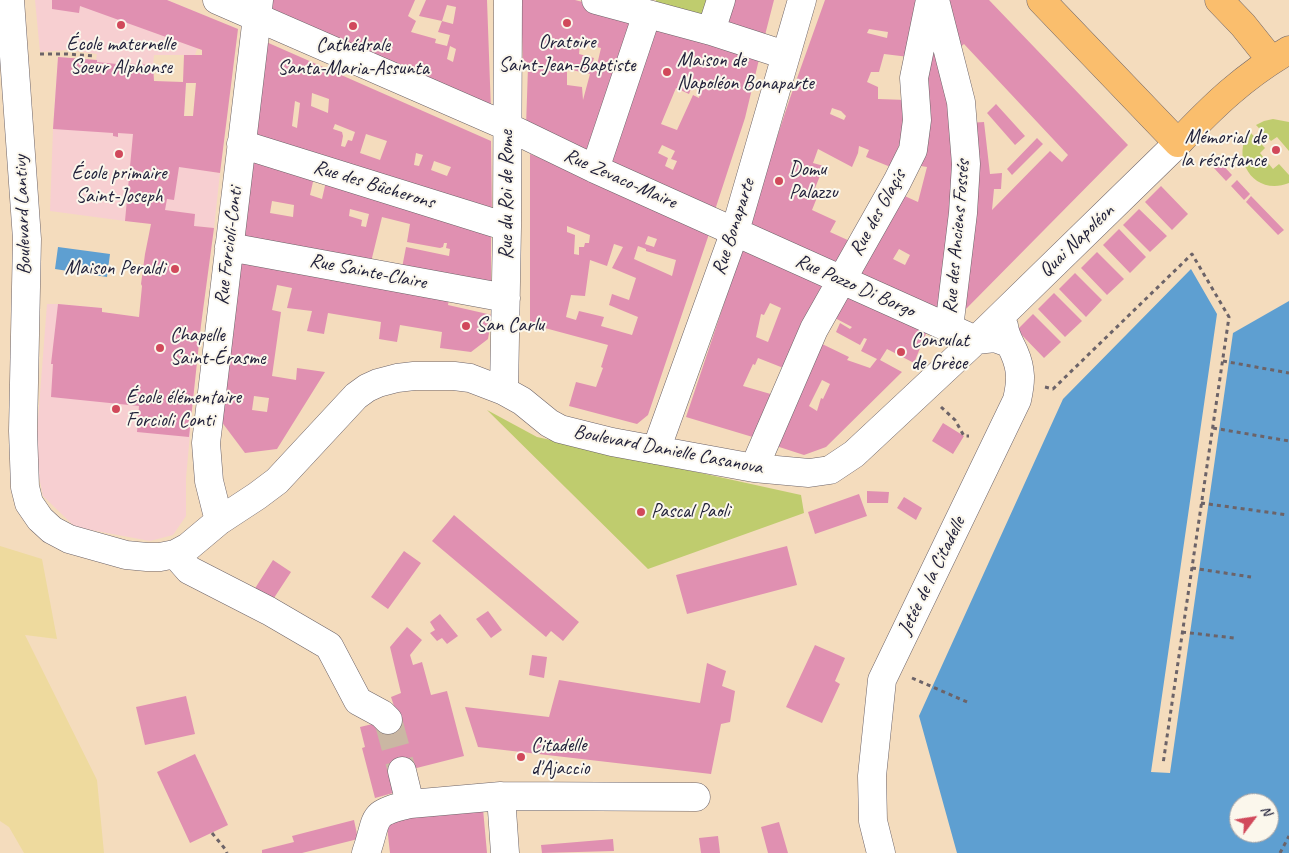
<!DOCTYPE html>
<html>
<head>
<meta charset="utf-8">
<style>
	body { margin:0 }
	#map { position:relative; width:1289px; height:853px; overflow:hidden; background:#f4dcbd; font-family:Caveat,sans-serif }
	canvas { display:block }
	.north { position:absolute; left:1229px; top:793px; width:50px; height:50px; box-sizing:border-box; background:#fbf7ec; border:1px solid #a4a2a5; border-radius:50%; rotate:59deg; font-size:14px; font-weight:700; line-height:20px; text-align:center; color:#22223b }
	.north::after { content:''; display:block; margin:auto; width:18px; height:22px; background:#d1495b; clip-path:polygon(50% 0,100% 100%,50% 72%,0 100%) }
</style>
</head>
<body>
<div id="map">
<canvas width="1289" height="853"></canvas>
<div class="north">N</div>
</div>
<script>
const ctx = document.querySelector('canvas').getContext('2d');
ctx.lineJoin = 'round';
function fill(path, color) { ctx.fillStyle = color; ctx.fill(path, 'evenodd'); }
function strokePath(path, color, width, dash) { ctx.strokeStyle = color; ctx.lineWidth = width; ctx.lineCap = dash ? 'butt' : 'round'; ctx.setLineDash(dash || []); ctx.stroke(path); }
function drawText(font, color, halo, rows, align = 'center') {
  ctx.font = font + ' Caveat,sans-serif'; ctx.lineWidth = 4; ctx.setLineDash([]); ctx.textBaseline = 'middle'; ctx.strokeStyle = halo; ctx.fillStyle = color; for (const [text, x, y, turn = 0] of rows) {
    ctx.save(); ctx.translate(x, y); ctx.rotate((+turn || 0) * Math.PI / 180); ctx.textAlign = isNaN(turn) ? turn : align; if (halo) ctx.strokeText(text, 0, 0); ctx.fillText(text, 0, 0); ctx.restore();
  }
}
fill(new Path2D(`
	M35 0H167L208 17 195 55H154L153 65 154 81 186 83 184 116 185 167 220 173 214 228 125 221 50 211 53 129 58 57 96 60 97 54 68 50 40 52Z
	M47 304H58L102 308V312L126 316 120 371 195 380 186 478V516L173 535 150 541 75 527 43 496 35 458Z`), '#f7cfd1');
fill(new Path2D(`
	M656 0H715L708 23 654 9Z
	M1273 119 1289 122V151L1277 137 1271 141 1256 125 1264 121Z
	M1249 131 1265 148 1260 153 1273 169 1279 164 1289 175V183C1255 197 1230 160 1249 131Z
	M487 410 537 437 801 495 804 513 648 569Z`), '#bfcc6e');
fill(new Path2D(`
	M0 546 42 559 57 639 25 635 97 780 104 853H24L9 827 0 821Z`), '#eeda9e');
fill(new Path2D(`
	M58 247 110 254 107 277 55 269Z
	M1191 269 1217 314 1151 772 1170 773 1233 333 1289 301V853H957L919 716 1063 399ZM1239 803H1269V833H1239Z`), '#5e9fd1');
fill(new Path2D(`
	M52 0H167L238 29 220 173 179 167 174 200 167 199 165 210 195 214 194 226 214 228 201 325 189 437 137 432 139 406 51 397 53 364H51L58 304 102 308V312L139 317 142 286 141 284 145 254 151 224 125 221 133 134 118 133V137L113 136V133L53 129 58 57 97 60V62L117 64V61H121V63L153 65 154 81 183 82 184 55H202V50L80 6 79 13 52 9ZM186 83H196L193 116H184Z
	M270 0H415L408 16 416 21 411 32 436 39 435 43 447 46 450 35 438 32 442 21 453 24 456 7 447 5 442 21 419 16 426 0H487L491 111 266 14ZM450 46 456 49 453 62 447 59Z
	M521 0H575L640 17 588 155 526 127 528 67 523 66ZM580 43 601 48 597 65 592 64 594 58 579 54ZM567 69 590 74 583 100 582 87 567 85Z
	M727 0H774L764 39 717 26Z
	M825 0H917L909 57 884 54 879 72H871L867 82 878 87V99L906 100 904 134 891 164 894 165 893 168 866 157 869 150 859 146 858 153 852 167 818 149 813 163 824 166 813 193 818 195 812 210 836 221 830 232 852 242 839 267 748 225 790 98ZM869 29 888 32 887 38 867 33ZM832 108 841 111 846 116 844 120 830 114Z
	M945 0H989L1128 145 961 314 968 123 984 122 990 174 1002 173 1001 189H994L992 210 1050 151 1062 162 1068 155 964 44 958 49Z
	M654 21 761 51 745 118 715 210 603 162ZM694 81 704 85 702 91 698 90 697 93 700 94 699 98 693 95 677 130 661 124 676 88 689 94ZM662 145 675 151 671 159 677 161 673 170 665 166 668 158 658 153Z
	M264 41 491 141 492 218 253 145ZM312 93 329 99 328 113 311 106ZM295 101 300 103 297 128 292 126ZM335 124 355 132 352 141 348 140 345 147 341 146 343 136 342 132 333 129ZM366 134 387 141 380 160 360 153ZM416 153 423 155 419 166 414 165ZM434 161 451 167 447 176 431 170Z
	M926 41H938L959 146 939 316 854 276 898 193 918 202 927 167 921 166 922 146 928 147ZM899 249 910 255 905 265 893 259Z
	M996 104 1025 136 1015 145 987 113Z
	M1037 138 1043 144 1012 175 1007 169Z
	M251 154 315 173 310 195 322 199 327 177 491 229V287L402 268 406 247 449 256 450 249 446 248 447 243H444L443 247 440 248 407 242 410 224 382 217 371 262 240 236ZM272 201 294 205 293 217 270 213ZM350 209 369 214 366 227 361 226 362 220 349 216Z
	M530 154 596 181 709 234 648 415 637 424 569 406 576 382 596 387 603 368 601 367 608 345 530 324ZM567 226 590 235 589 243H585L584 247H579V255L574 254 575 235 567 232ZM648 236 657 239 654 247 645 244ZM614 244 623 247 612 268 636 278 629 300 612 294 609 305 638 317 632 335 601 326 604 317 579 311 576 320 566 317 571 295 585 296 590 260 607 266ZM638 246 646 249V251L676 260 672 276 634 259Z
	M1219 161 1232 175 1226 181 1213 167Z
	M1237 180 1250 194 1244 200 1231 186Z
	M1161 186 1188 214 1172 230 1145 202Z
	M1251 196 1284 230 1278 235 1246 202Z
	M1139 209 1167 236 1150 252 1123 225Z
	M1119 229 1146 257 1130 273 1103 245Z
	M744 244 824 282 786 369 758 358 755 365 753 364 743 386 774 395 756 438 686 417ZM770 303 781 308 768 342 756 337 761 314 764 315Z
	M1097 252 1124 279 1107 295 1081 268Z
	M239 254 450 294 448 305 492 315 488 339 471 352 440 348 442 332 400 325 397 342 379 339 381 322 328 313 324 334 307 331 312 311 287 308 292 288 277 285 272 310 281 312 272 376 296 380 297 368 325 372 277 449 245 453 221 421ZM254 396 269 398 267 412 252 410Z
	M1075 273 1102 300 1086 317 1059 289Z
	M844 293 927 331 914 363 887 349 880 360 902 372 826 447 804 455 770 444 818 342 849 357 847 360 870 368 877 359 861 351 867 339 864 338 860 345 836 332 840 323 850 329 852 327 833 317ZM822 380 830 384 823 399 821 398 817 411 809 406Z
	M1054 293 1082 321 1065 337 1038 309Z
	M1033 314 1061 342 1044 358 1017 330Z
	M943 423 964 436 953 454 932 441Z
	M867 491 889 492 888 503H867Z
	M859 494 867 516 815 534 808 512Z
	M904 497 922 508 916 520 897 508Z
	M454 515 579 622 563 641 551 631 546 637 432 541Z
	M787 546 797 585 687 614 676 575Z
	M404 551 421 563 388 609 371 597Z
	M273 560 291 572 272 601 254 590Z
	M488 611 502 630 491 638 476 619Z
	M440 614 458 636 447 644 442 638 437 641 430 633 435 630 430 622Z
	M407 627 422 640 410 655 413 665 422 662 431 695 447 691 464 756 389 775 393 793 375 798 362 748 365 747 360 727 398 718 391 697 401 693 390 647Z
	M815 645 845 658 835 681 840 684 822 723 786 707Z
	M532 655 547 657 544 678 529 675Z
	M707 663 726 671 722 686 735 691 730 722 721 724 711 774 478 747 465 707 549 717 559 680 700 703Z
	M186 696 195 734 145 745 136 707Z
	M195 754 228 825 190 843 157 772Z
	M483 809 487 853H390L386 818Z
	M354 820 358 839 302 853H262V850L294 842 292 836Z
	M779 822 788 853H768L761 827Z
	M718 836 720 853H701L699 838Z
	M613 839 614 851 542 853 541 845Z`), '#e090b1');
strokePath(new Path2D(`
	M388 720 402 771`), '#cab7a3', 28, [28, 14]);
const minor = new Path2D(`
	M10 0 27 239 23 431 25 487 29 503 40 519 52 530 69 539 126 555 147 557H160L175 554 188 547 219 521 257 496 277 481 356 396 367 388 378 383 397 378 414 376H454L470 378 504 391 522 401 549 423 560 429 612 442 754 468 809 473 830 470 854 454 976 340 1178 143
	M217 0 506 126 595 169 949 328 976 340 995 338 1009 343
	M596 0 711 31 785 55
	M935 0 961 102 966 164 963 213 949 328
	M711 31 721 0
	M241 144 507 227
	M595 169 647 14
	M229 247 506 298
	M504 391 507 227 508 0
	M656 450 735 231 802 0
	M754 468 814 329 897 182 913 150 917 120 914 78 930 0
	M219 521 209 481 206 443 259 0
	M175 554 189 570 269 611 329 646 358 701 382 714 388 720
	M402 771 410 804 501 796 696 797
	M501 796 505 853
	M366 853C379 817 368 814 410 804
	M881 853 873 821 872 776 882 680 1017 400C1021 382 1022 370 1014 352 1010 343 1005 336 1004 326`);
const major = new Path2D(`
	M1041 0 1178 143C1213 106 1244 76 1289 50
	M1219 0 1243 25 1271 60`);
strokePath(minor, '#6c6368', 29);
strokePath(major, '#6c6368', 29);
strokePath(new Path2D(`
	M40 54H67L94 56
	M1223 361 1289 373
	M1045 387 1053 389 1192 254 1229 317 1163 764
	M941 407 955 420 964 436H969
	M1213 428 1289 441
	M1201 503 1288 515
	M1192 568 1251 577
	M1182 632 1234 638
	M912 678 967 702
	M212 833 226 850 227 853
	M1280 853 1289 836`), '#6c6368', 3, [4, 4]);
strokePath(minor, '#fff', 28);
strokePath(major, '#fabe6d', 28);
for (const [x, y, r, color] of [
	[567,23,5,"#d1495b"],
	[121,25,5,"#d1495b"],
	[353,26,5,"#d1495b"],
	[667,72,5,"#d1495b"],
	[1276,150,5,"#d1495b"],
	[119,154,5,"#d1495b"],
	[779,181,5,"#d1495b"],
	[175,269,5,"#d1495b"],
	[466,326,5,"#d1495b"],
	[160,348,5,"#d1495b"],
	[901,352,5,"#d1495b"],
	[116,409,5,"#d1495b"],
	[641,512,5,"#d1495b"],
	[521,757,5,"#d1495b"]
]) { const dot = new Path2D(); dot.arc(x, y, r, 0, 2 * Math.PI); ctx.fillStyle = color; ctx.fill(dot); strokePath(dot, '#fbf7ec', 2); }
drawText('20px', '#22223b', '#fbf7ec', [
	["Oratoire",567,43,"center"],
	["Saint-Jean-Baptiste",567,66,"center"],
	["École maternelle",121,45,"center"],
	["Soeur Alphonse",121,68,"center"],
	["Cathédrale",353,46,"center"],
	["Santa-Maria-Assunta",353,69,"center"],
	["Maison de",677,61],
	["Napoléon Bonaparte",677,84],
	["Mémorial de",1266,138,"right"],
	["la résistance",1266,161,"right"],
	["Domu",789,170],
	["Palazzu",789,193],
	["École primaire",119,174,"center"],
	["Saint-Joseph",119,197,"center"],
	["Maison Peraldi",165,269,"right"],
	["San Carlu",476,326],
	["Chapelle",170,336],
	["Saint-Érasme",170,359],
	["Consulat",911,341],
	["de Grèce",911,364],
	["École élémentaire",126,398],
	["Forcioli Conti",126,421],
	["Pascal Paoli",651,512],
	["Citadelle",531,746],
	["d'Ajaccio",531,769]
], 'left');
drawText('20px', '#22223b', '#fbf7ec', [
	["Rue Zevaco-Maire",620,179,24],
	["Rue des Bûcherons",374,185,17],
	["Rue du Roi de Rome",507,195,-90],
	["Rue des Glaçis",878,213,-61],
	["Boulevard Lantivy",23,215,-92],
	["Rue Bonaparte",734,227,-72],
	["Rue des Anciens Fossés",957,237,-85],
	["Quai Napoléon",1077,241,-44],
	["Rue Forcioli-Conti",229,246,-83],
	["Rue Sainte-Claire",368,272,11],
	["Rue Pozzo Di Borgo",855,286,24],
	["Boulevard Danielle Casanova",668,450,11],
	["Jetée de la Citadelle",932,576,-64]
]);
</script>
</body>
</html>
